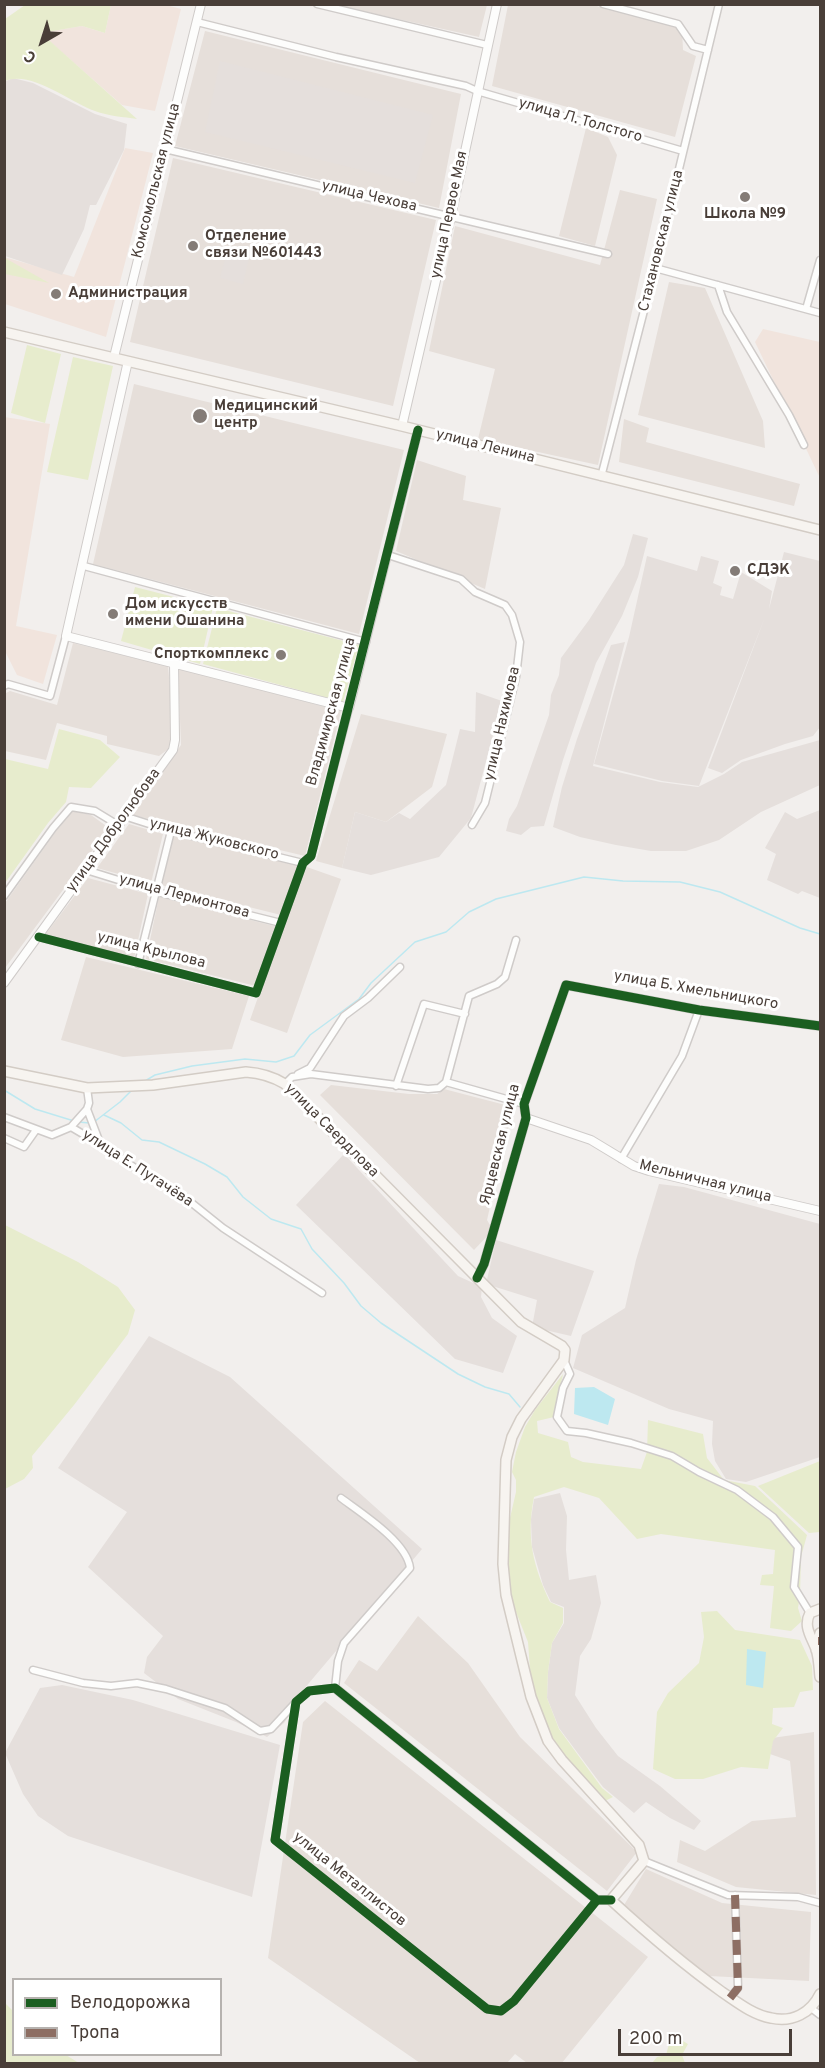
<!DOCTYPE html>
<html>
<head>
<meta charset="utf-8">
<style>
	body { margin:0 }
	#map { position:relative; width:825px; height:2068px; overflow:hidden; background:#f2efed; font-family:Overpass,sans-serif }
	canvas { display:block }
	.frame { position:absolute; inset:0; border:6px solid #493e38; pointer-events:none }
	.legend { position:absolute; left:12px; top:1978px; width:210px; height:78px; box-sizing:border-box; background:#fff; border:2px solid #b6b2af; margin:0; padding:8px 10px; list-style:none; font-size:18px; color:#493e38 }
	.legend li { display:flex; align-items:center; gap:12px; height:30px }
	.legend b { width:30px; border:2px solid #b6b2af }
	.north { position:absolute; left:12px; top:12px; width:60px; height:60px; -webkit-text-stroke:4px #fff; paint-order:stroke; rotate:219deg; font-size:16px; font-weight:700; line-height:24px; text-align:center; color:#493e38 }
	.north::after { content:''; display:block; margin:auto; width:21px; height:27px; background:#493e38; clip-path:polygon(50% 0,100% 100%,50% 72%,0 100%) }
	.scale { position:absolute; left:618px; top:2029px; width:174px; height:27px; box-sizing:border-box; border:3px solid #493e38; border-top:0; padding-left:8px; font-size:18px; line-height:21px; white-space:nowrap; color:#493e38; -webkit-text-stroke:4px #fff; paint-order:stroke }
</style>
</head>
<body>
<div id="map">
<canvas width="825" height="2068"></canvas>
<div class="frame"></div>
<ul class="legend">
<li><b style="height:8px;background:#1b5e20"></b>Велодорожка</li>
<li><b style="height:8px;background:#8d6e63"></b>Тропа</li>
</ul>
<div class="north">С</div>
<div class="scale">200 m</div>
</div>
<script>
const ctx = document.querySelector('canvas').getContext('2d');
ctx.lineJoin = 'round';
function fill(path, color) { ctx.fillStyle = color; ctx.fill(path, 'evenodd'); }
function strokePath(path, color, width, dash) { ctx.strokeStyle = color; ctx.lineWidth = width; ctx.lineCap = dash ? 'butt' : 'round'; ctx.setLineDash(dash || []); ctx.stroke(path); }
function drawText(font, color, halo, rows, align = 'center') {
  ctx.font = font + ' Overpass,sans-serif'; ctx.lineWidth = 6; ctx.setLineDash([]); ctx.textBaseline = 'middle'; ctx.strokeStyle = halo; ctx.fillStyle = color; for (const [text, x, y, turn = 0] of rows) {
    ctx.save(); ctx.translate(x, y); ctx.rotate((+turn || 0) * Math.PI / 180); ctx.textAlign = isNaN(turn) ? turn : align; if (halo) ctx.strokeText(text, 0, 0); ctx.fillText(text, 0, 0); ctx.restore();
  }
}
fill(new Path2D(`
	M335 5 487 4V5L479 37Z
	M508 5H593L682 29 683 50 696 56 675 137 492 86Z
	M205 31 461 94 439 208 175 146Z
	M586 128 608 137 617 155 595 246 559 236Z
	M173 158 436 220 393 406 130 342Z
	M620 190 657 199 598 465 478 439 495 369 429 351 455 226 600 265Z
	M669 282 705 288 763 421 765 448 638 415Z
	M134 384 404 450 359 634 93 564Z
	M624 419 649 428 646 442 800 484 794 506 619 462Z
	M417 460 466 476 463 500 501 508 485 589 396 551Z
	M73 643 168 666 175 744 159 756 107 744V736L57 723 46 760 5 751 4 694 10 691 57 705Z
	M178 668 341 711 305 856 133 815 181 745Z
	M361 714 447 734 432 787 386 822 355 812 342 868 316 861Z
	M73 811 91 815 109 828 5 968V903L57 830Z
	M129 824 163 834 151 883 97 868Z
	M172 836 299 864 281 915 161 885Z
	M304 866 341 879 287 1033 250 1020Z
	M88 878 148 894 134 959 45 935Z
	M159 897 278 927 256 986 146 959Z
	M86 957 249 996 232 1049 123 1057 61 1040Z
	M331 1085 409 1094H437L444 1089 513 1107 487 1220 493 1230 474 1250 320 1095Z
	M418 1616 468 1663 520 1737 637 1852 607 1891 344 1683 359 1660 377 1671Z
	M325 1701 648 1957 561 2064 527 2063 515 2054 507 2063H420L268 1958 303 1722Z
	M814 1732 816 1895 736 1887 677 1862 680 1840 705 1851 752 1821 796 1817 790 1761 767 1753 772 1738Z
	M646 1869 722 1903 811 1912 809 1981 709 1976 621 1910Z`), '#e6dfda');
fill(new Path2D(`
	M111 5H166L181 9 155 111 122 105 40 33 82 26 105 33Z
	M125 148 153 153 106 337 5 304 4 257 74 277Z
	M763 329 820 342V478L755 342Z
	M4 417 50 424 16 626 57 635 43 684 17 675 5 651Z`), '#f1e4dd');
fill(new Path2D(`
	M220 61 433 115 415 183 205 132Z
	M13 78 33 83 95 114 127 124 124 150 96 205H90L84 229 62 275 5 256 4 82Z
	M228 248 250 253 243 284 220 278Z
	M633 534 648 538 638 577 622 616 596 663 563 760 544 826 531 827 521 835 506 831 509 819 517 806 549 715 551 695 559 675 561 658 589 620 624 565Z
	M784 552 820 561V727L813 736 785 744 741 760 722 773 708 768 765 617 699 786 662 781 594 764 629 637 647 556 697 571 701 556 719 561 713 583 722 587 720 595 733 599 741 572 772 591 769 609Z
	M625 642 593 766 660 782 698 787 724 774 742 762 820 740V785L761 812 719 840 686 851H651L616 845 580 837 553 827 562 787 577 739 611 645Z
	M476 692 502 701 471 818 439 857 371 875 342 868 355 812 386 822 399 813 410 819 446 785 460 729 475 732Z
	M820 810V898L802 891 798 894 767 880 776 854 765 848 785 812 797 819Z
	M344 1154 458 1276 482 1287 481 1297 492 1318 517 1336 503 1373 455 1359 296 1205Z
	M659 1184 684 1187 820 1224V1457L746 1482 726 1479 715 1461 712 1444 713 1421 669 1409 573 1368 582 1335 625 1308 636 1260Z
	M496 1240 594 1271 571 1336 532 1327 537 1300 486 1284Z
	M149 1336 230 1377 422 1549 293 1702 291 1713 284 1723 267 1737 236 1722 178 1699 144 1673 147 1657 163 1636 88 1567 127 1512 58 1468Z
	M560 1493 567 1516 566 1550 569 1580 596 1575 601 1603 591 1639 580 1656 575 1695 596 1728 618 1756 660 1786 701 1821 694 1830 670 1818 646 1802 634 1813 603 1787 559 1728 547 1698 548 1672 552 1643 564 1623V1607L551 1602 543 1585 532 1547 531 1519 534 1499Z
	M62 1685 133 1700 280 1745 252 1897 68 1836 38 1816 23 1794 5 1753 40 1688Z`), '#e5dfdc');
fill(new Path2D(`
	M25 5H111L105 33 82 26 41 33 137 119C124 117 108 116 95 111 70 102 31 70 5 81V19Z
	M5 258 49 283 5 274Z
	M27 345 61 354 45 423 11 413Z
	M73 357 113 366 88 480 47 472Z
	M135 587 213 607 200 664 121 641Z
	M217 608 359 645 343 702 203 664Z
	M59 729 100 740 120 757 91 788 69 787 66 802 48 823 5 883V759L48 769Z
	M5 1225 78 1262 118 1287 135 1310 128 1334 74 1405 32 1456 33 1468 24 1479 5 1489Z
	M563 1374 554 1417 537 1421 538 1433 568 1442 571 1457 583 1462 641 1469 647 1452 648 1420 703 1434 707 1458 724 1480 755 1486 807 1535 801 1557 800 1596 798 1608 802 1621 791 1631 770 1628 774 1586 760 1585 762 1575 773 1574 775 1550 661 1534 637 1539 599 1498 564 1487 534 1497C526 1537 533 1566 550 1602L563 1608V1623L552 1643 548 1672 547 1698 559 1729 602 1788 613 1797 605 1801 549 1741 532 1697 528 1642 510 1597 506 1562 510 1518 516 1492V1480L512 1472 516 1452 525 1427 535 1410Z
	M820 1461V1532L809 1533 758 1486Z
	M717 1611 735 1630 800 1640 812 1666 813 1690 800 1692 794 1707 773 1708 772 1724 783 1728 773 1741 768 1769 741 1767 703 1779H675L653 1769 657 1712 668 1693 699 1663 704 1637 701 1612Z
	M5 2003 13 2011 14 2054 66 2055 79 2063H5Z
	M672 2041 678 2044 683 2041 688 2044 682 2055 685 2063H652L657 2057 666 2055 669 2044Z`), '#e7eccd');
fill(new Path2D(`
	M594 1387 615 1399 608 1425 574 1414 575 1388Z
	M747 1649 766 1652 763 1688 746 1685Z`), '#bde8f0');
strokePath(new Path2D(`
	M145 1081 155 1075 192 1066 245 1059 276 1062 294 1056 310 1035 359 999 371 983 415 942 446 932 469 912 496 899 584 877 623 881 680 882 720 892 800 928 820 934
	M4 1090 35 1109 74 1121
	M104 1115 121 1123 142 1140 159 1142 205 1164 227 1177 243 1197 271 1219 301 1229 312 1249 344 1283 361 1306 381 1323 458 1374 485 1387 509 1394 520 1407
	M79 1122 89 1123
	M94 1122 120 1102 131 1091`), '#bde8f0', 1.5);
const minor = new Path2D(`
	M317 4 487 45
	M603 4 678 24 693 46 708 50
	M197 22 336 57 466 86 477 91 683 151
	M165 149 608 254
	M655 268 820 313
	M718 285 727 312 789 415 804 445
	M806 309 820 260
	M601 477 655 268 719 4
	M388 555 461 579 475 592 505 605 512 615 520 642 516 677 485 803 472 825
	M84 566 366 642
	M4 686 8 684 50 696 66 636
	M124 816 171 831 303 863
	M86 870 157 892 281 923
	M4 896 53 828 71 807 95 811 118 825
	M39 937 256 993 303 863 311 856 349 708
	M138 964 171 831
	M298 1074 310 1068 344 1016 368 998 400 967
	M446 1082 469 996 497 984 505 977 516 940
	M285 1084 292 1077 311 1074 428 1089 439 1088 446 1082 524 1104
	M396 1086 424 1004 465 1014
	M87 1088 89 1103 87 1109
	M4 1117 52 1135 71 1127 100 1144 138 1170 178 1192 223 1228 322 1293
	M71 1127 87 1109 100 1143
	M4 1138 24 1147 36 1130
	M621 1159 682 1056 699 1010
	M564 1360 570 1374 563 1388 557 1417 567 1431 586 1433 631 1443 672 1456 699 1472 737 1490 773 1517 798 1547 794 1587 810 1613
	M341 1498C361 1513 407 1542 410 1568L344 1643 338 1661 335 1688 309 1691 296 1702 275 1840 487 2009 501 2011 514 2001 597 1900
	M33 1670 83 1683 111 1686 137 1683 166 1689 225 1708 260 1731 271 1729 296 1702
	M644 1861 728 1895 798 1897 820 1903
	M730 1998 738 1988 735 1895
	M811 2008 820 2015`);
const tertiary = new Path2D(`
	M114 357 201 4
	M128 361 66 636 349 708 418 430
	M402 426 451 216 497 4
	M4 983 173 750 175 740 174 663
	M526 1118 591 1140 634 1166 649 1171 820 1211
	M477 1278 484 1264 526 1118 524 1104 566 985 699 1010 820 1026
	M335 1688 597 1900H611`);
const secondary = new Path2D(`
	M4 332 402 426 820 530
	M4 1071 87 1088 153 1085 246 1072C261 1073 272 1076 285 1084L521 1322 562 1346 565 1350 564 1360 521 1419 512 1437 506 1460 503 1564 506 1595 531 1697 548 1741 562 1760 639 1845 644 1861 611 1900C647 1933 683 1964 722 1992 737 2002 753 2015 771 2018 792 2023 811 2013 820 1994
	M820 1609 810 1613C803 1626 811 1636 816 1649 819 1658 819 1668 820 1677
	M816 1650 820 1633`);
strokePath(minor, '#cfcbc9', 9);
strokePath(tertiary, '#cfcbc9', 10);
strokePath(secondary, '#d3ccc5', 12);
strokePath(minor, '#fdfdfc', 6);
strokePath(tertiary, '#fdfdfc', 8);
strokePath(secondary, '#f7f4f0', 9);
strokePath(new Path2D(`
	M818 1641H820
	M730 1998 738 1988 735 1895`), '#8d6e63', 8, [15, 8]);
strokePath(new Path2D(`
	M39 937 256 993 303 863 311 856 418 430
	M477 1278 484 1264 526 1118 524 1104 566 985 699 1010 820 1026
	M597 1900 514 2001 501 2011 487 2009 275 1840 296 1702 309 1691 335 1688 597 1900H611`), '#1b5e20', 9);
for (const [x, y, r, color] of [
	[745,197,6,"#847c77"],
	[193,246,6,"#847c77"],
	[56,294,6,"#847c77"],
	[200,416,8,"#847c77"],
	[735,571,6,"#847c77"],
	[113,614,6,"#847c77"],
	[281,655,6,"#847c77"]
]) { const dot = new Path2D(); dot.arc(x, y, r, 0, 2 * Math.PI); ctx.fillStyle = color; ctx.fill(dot); strokePath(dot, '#fff', 2); }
drawText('15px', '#493e38', '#fff', [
	["улица Л. Толстого",580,121,16],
	["Комсомольская улица",157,181,-76],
	["улица Чехова",369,197,13],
	["улица Первое Мая",450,215,-78],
	["Стахановская улица",662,241,-76],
	["улица Ленина",485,447,14],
	["Владимирская улица",332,712,-75],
	["улица Нахимова",503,724,-77],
	["улица Добролюбова",114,831,-54],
	["улица Жуковского",214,840,14],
	["улица Лермонтова",184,897,15],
	["улица Крылова",151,951,14],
	["улица Б. Хмельницкого",696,991,10],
	["улица Свердлова",331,1131,45],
	["Ярцевская улица",501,1145,-76],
	["улица Е. Пугачёва",137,1169,33],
	["Мельничная улица",705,1182,14],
	["улица Металлистов",349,1880,39]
]);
drawText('bold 15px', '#493e38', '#fff', [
	["Школа №9",745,215,"center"],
	["Отделение",205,237],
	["связи №601443",205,254],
	["Администрация",68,294],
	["Медицинский",214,407],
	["центр",214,424],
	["СДЭК",747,571],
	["Дом искусств",125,605],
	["имени Ошанина",125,622],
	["Спорткомплекс",269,655,"right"]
], 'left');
</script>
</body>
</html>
